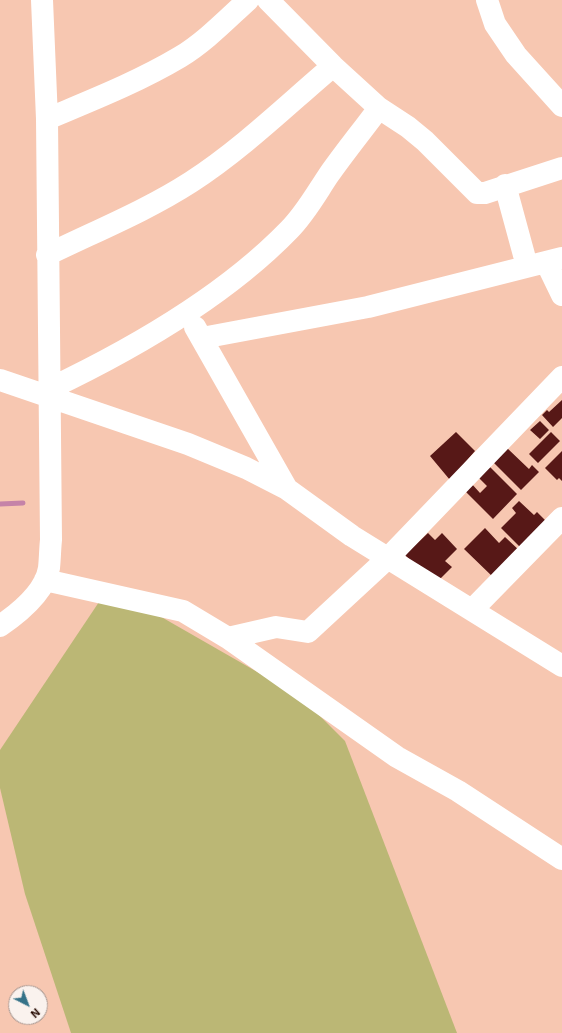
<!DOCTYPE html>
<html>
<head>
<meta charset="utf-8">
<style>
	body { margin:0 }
	#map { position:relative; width:562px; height:1033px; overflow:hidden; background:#f7c7b1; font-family:"Exo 2",sans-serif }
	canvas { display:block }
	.north { position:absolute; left:8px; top:985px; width:40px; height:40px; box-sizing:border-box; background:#faf2ee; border:1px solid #a5958f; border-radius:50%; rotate:138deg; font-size:11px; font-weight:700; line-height:16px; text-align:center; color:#250900 }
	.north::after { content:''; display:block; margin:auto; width:14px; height:18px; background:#357288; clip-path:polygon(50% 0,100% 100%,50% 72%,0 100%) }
</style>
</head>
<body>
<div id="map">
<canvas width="562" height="1033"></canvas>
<div class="north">N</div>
</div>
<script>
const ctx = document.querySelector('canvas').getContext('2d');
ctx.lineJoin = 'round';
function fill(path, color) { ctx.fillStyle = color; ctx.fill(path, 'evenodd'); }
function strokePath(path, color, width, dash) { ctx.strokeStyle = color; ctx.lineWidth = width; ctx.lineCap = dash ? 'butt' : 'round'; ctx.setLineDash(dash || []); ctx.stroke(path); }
fill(new Path2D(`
	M109 587 301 697 345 741 457 1033H71L25 894 0 788V750Z`), '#bbb775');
strokePath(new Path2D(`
	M0 504 23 503`), '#c583a8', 5);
fill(new Path2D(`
	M562 400V418L553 427 542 415 547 410 549 412Z
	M540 421 549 430 540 439 530 430Z
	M456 432 475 451 450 480 430 456Z
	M551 432 560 441 538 463 529 454Z
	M507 448 529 469 532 465 539 472 521 490 493 462Z
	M562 451V481L559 478 557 480 545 468Z
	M488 465 517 494 493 519 464 490 471 483 480 493 487 486 477 476Z
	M519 501 534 515 537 512 547 522 521 548 501 528 516 513 512 508Z
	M485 528 499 543 505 537 521 552 494 578 464 549Z
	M428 533 435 540 442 533 457 549 445 561 452 567 434 585 405 555Z`), '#571817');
strokePath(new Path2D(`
	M268 0 333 66 379 108 408 127 425 141 477 193H485L562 168
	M487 0 495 24 516 55 562 106
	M47 119C92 100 138 82 180 57 205 42 227 19 248 0
	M505 185 527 266
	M47 255C96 231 146 211 191 182 242 149 287 105 333 66
	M546 262 562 295
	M195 327 287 489
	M202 338 368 307 562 258
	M0 380 188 444 246 468 287 489 352 536 562 666
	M49 389C133 349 224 297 289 230 305 214 316 194 328 176 344 153 362 131 379 108
	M45 580 183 611 228 638 276 627 308 632 388 558 562 377
	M472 610 562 518
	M0 626C19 613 45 592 49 568 50 559 50 549 51 540L47 119 42 0
	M228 638 397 757 458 791 562 859`), '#fff', 22);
</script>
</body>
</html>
